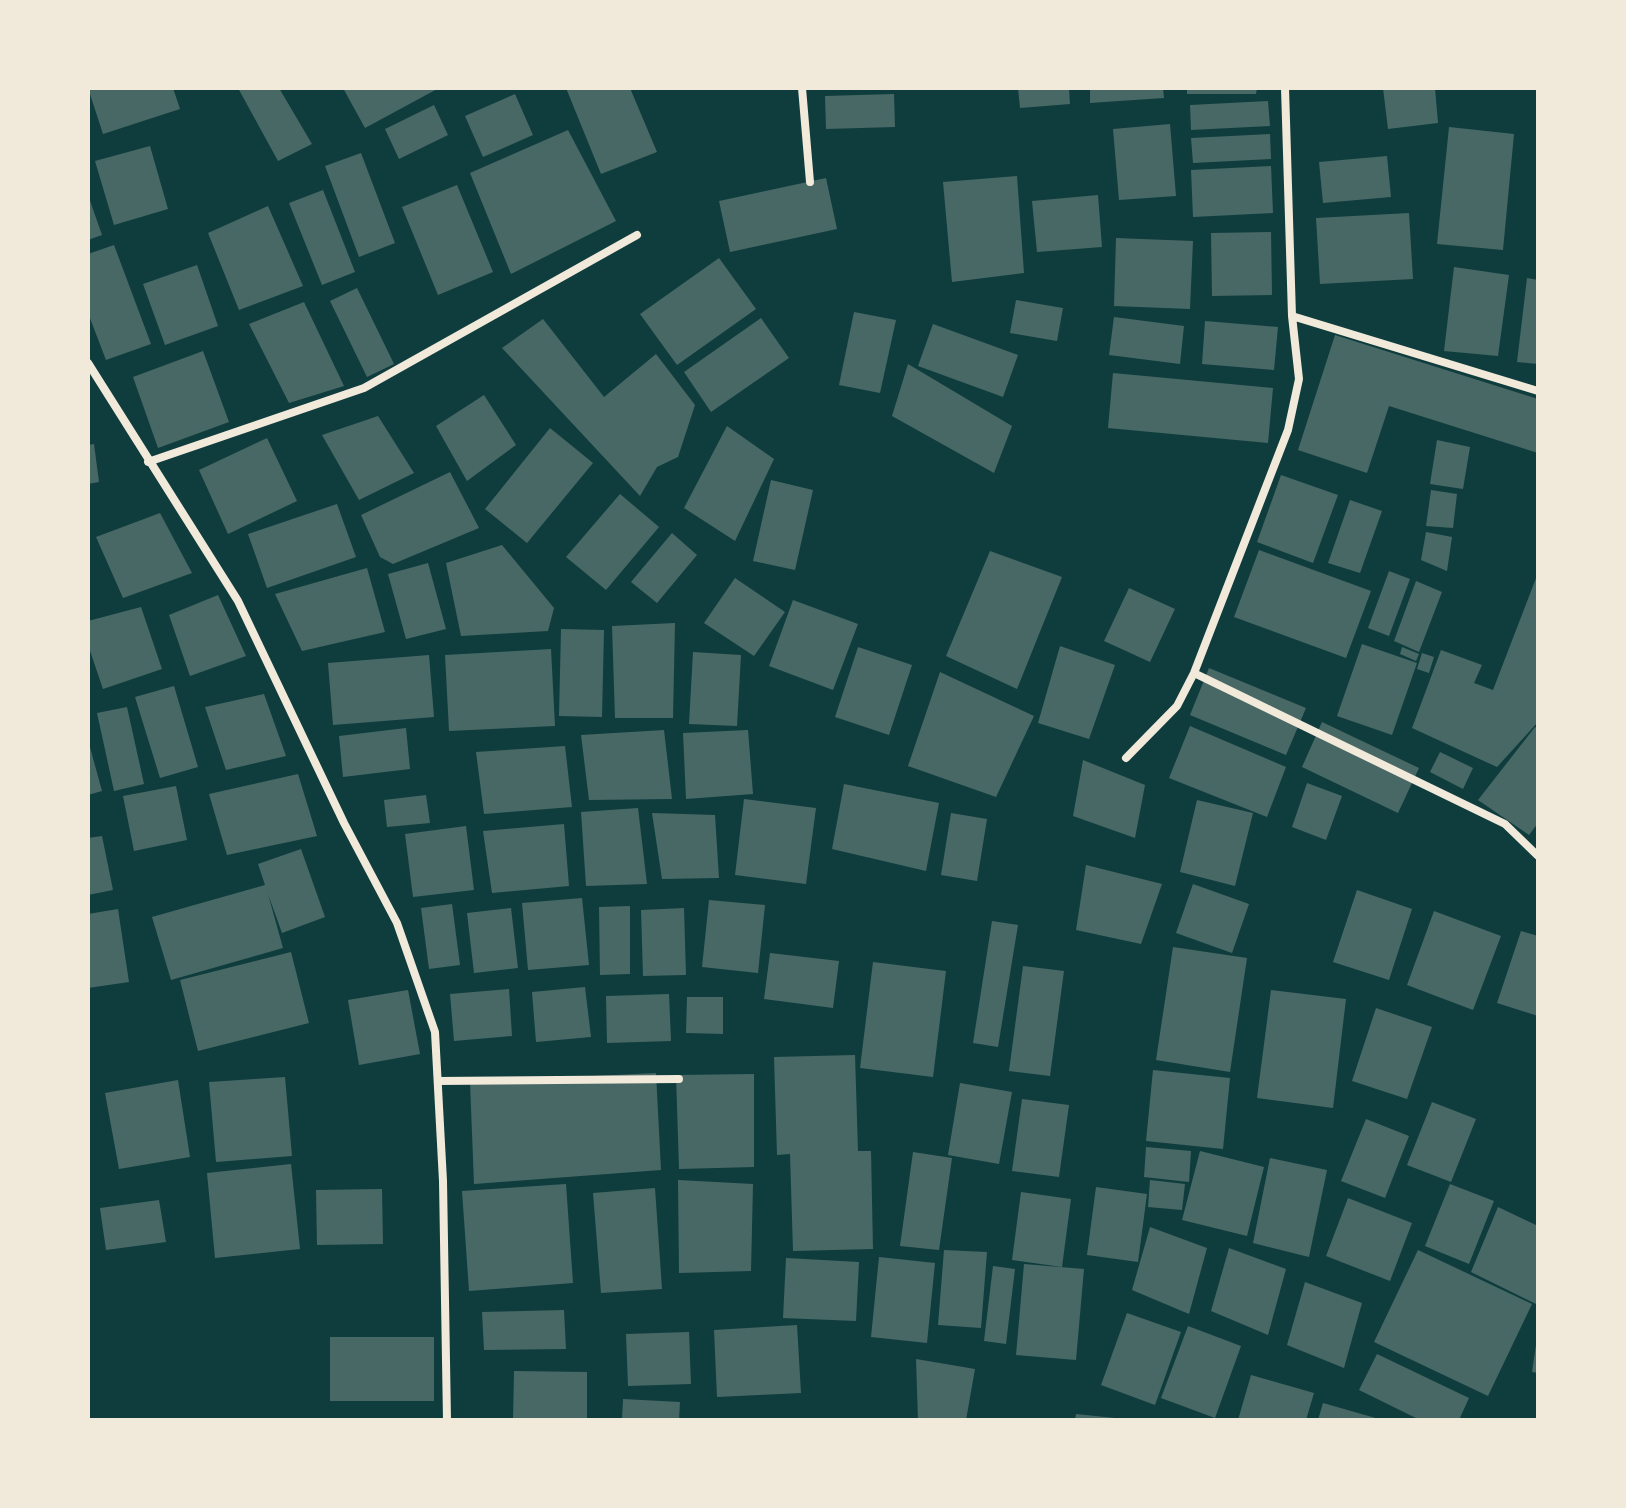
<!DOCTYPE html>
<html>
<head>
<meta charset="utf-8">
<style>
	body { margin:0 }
	#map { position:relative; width:1626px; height:1508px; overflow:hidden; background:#0f3d3e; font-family:Overpass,sans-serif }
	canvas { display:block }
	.frame { position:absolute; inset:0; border:90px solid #f1e9da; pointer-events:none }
</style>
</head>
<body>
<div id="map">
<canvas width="1626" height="1508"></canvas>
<div class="frame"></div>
</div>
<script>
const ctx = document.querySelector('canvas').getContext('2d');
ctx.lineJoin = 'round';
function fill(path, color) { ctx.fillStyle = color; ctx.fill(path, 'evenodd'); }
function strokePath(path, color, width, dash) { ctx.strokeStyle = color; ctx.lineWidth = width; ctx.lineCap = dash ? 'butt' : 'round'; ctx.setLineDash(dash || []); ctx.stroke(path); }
fill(new Path2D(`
	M88 88H173L180 109 103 134Z
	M238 88H279L312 144 278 161Z
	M343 88H439L365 128Z
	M566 88H630L657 152 601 174Z
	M1018 88H1069L1070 104 1020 108Z
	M1090 88H1163L1164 98 1090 103Z
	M1187 88H1257L1256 94H1187Z
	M1383 88H1435L1438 123 1388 129Z
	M515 94 533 135 483 157 465 116Z
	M894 94 895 127 826 129 825 96Z
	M1268 101 1270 126 1191 130 1190 105Z
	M434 105 448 135 399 159 385 129Z
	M1170 124 1176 196 1119 200 1113 129Z
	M1449 127 1514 134 1503 250 1437 244Z
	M568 130 616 221 511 274 470 173Z
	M1270 134 1271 159 1193 163 1191 138Z
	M150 146 168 209 114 225 95 161Z
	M361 153 395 243 359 257 325 166Z
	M1387 156 1391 197 1323 203 1319 162Z
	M1271 166 1273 213 1193 217 1191 170Z
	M1017 176 1024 273 952 282 943 182Z
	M826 178 837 229 730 252 719 201Z
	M457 185 493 272 438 295 402 207Z
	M323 190 355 272 322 285 289 203Z
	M88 195 102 235 88 240Z
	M1098 195 1102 247 1037 252 1032 201Z
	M268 206 303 286 239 310 208 233Z
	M1409 213 1413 279 1320 284 1316 218Z
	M1271 232 1272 295 1212 296 1211 233Z
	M1116 238 1193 241 1190 309 1114 306Z
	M114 245 151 344 106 360 88 313V254Z
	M719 258 756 309 677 365 640 314Z
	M197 265 218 326 165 345 143 284Z
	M1454 267 1509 275 1498 356 1444 351Z
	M1527 278 1538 280V364L1517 362Z
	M357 288 394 364 367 377 330 301Z
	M1016 300 1063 308 1057 341 1010 333Z
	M304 302 344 386 289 403 249 324Z
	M854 312 896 320 880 393 839 385Z
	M1114 317 1184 326 1180 364 1109 355Z
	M761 318 789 358 711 412 684 372Z
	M543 319 604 397 656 354 695 405 678 457 657 467 640 496 502 348Z
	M1205 321 1278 327 1274 370 1202 364Z
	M933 324 1018 355 1003 397 918 366Z
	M1335 335 1538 399V453L1389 406 1367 473 1298 450Z
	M203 351 229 422 158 448 133 377Z
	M908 364 1012 426 994 473 892 416Z
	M1113 373 1273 388 1268 443 1108 428Z
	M484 395 516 445 467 481 436 426Z
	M378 416 414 473 359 500 322 435Z
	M727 426 774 459 735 541 684 508Z
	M550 428 593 463 527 543 485 509Z
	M267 438 297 501 228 534 199 470Z
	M1437 440 1470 447 1463 489 1430 484Z
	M94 444 99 482 88 484V445Z
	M450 472 479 528 393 564 380 557 361 515Z
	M1281 475 1338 495 1313 563 1257 542Z
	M771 480 813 490 795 570 753 561Z
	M1431 490 1457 494 1453 528 1426 526Z
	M620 494 659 527 606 590 566 557Z
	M1350 500 1382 511 1360 573 1328 563Z
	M337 504 356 557 267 588 248 534Z
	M160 513 192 573 123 598 96 537Z
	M1426 532 1452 537 1447 571 1421 560Z
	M672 533 697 555 657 603 631 582Z
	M502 545 554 608 548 631 461 636 446 563Z
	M1259 550 1371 591 1346 658 1234 617Z
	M990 551 1062 577 1017 689 946 656Z
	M428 563 446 629 406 639 388 574Z
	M367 568 385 632 302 651 275 594Z
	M1389 571 1410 579 1389 636 1368 628Z
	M1538 573V722L1497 767 1412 728 1441 650 1482 665 1474 683 1493 690Z
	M735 578 785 612 754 656 704 623Z
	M1416 581 1442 592 1419 652 1394 641Z
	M1129 588 1175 609 1150 662 1104 641Z
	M218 595 246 656 190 676 169 615Z
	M793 600 858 624 833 690 769 666Z
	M141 607 162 669 103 689 88 645V621Z
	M675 623 673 718H615L612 626Z
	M561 629 604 630 602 717 559 716Z
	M1362 644 1417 663 1392 735 1337 716Z
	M1060 646 1115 665 1089 739 1038 723Z
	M858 647 912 665 889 735 835 717Z
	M1402 647 1419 654 1416 661 1400 654Z
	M551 649 555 726 449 731 445 655Z
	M693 652 741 655 737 726 689 724Z
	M1422 653 1434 657 1429 673 1417 669Z
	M429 655 434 717 333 725 328 663Z
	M1209 668 1306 708 1286 755 1190 715Z
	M940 672 1034 716 996 797 908 766Z
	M174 686 198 767 160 778 135 697Z
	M264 694 286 756 226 770 205 707Z
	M127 707 144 784 114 791 97 713Z
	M1322 722 1419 768 1398 813 1302 767Z
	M1190 726 1286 767 1267 817 1169 778Z
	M1535 727 1538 729V823L1529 835 1478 800Z
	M406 728 410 769 343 777 339 736Z
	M664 730 672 799 589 800 581 735Z
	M748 730 753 794 686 799 683 733Z
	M88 740 102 791 88 795Z
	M565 746 572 807 484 814 476 752Z
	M1440 752 1473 768 1463 789 1430 772Z
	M1083 760 1145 785 1135 838 1073 816Z
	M298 774 317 836 227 855 209 794Z
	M1307 783 1342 796 1326 840 1292 827Z
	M844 784 939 803 926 871 832 849Z
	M176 786 187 840 134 851 123 796Z
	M426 795 430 823 387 827 384 800Z
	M744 799 816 808 806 884 735 875Z
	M1197 800 1253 813 1235 886 1180 872Z
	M638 808 647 884 586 886 581 812Z
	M652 813 715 815 719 878 662 879Z
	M951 813 987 819 977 881 941 875Z
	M564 824 569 886 492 893 483 831Z
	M466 826 474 890 413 897 405 834Z
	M102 836 113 890 88 895V838Z
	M301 849 325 917 282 933 268 894 283 948 171 980 152 917 265 885 258 864Z
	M1086 865 1162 884 1141 944 1076 930Z
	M1193 884 1249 904 1232 953 1176 933Z
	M1357 890 1412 909 1389 980 1333 962Z
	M582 898 589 965 528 970 522 903Z
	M709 900 765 905 758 973 702 967Z
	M452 904 460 965 429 969 421 908Z
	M630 906V974L600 975 599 907Z
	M511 908 518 968 474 973 467 913Z
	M684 908 686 975 643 976 641 910Z
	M118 909 129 982 88 988V914Z
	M1434 911 1501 936 1473 1010 1407 985Z
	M992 921 1018 925 998 1047 973 1043Z
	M1521 931 1538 936V1016L1497 1003Z
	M1173 947 1247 958 1230 1072 1156 1060Z
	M291 952 309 1023 198 1051 180 980Z
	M770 953 839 961 833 1008 764 999Z
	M873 962 946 971 933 1077 860 1068Z
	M1023 966 1064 971 1050 1076 1009 1071Z
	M585 987 591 1037 536 1042 532 992Z
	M509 989 512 1036 454 1041 450 994Z
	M408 990 420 1054 359 1065 348 1000Z
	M1271 990 1346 999 1333 1108 1257 1098Z
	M669 994 671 1041 607 1043 606 996Z
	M687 997H723V1034L686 1033Z
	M1376 1008 1432 1027 1407 1099 1352 1081Z
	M855 1055 858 1151H871L873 1249 793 1251 790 1154 777 1155 774 1057Z
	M1153 1070 1230 1078 1223 1149 1146 1141Z
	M656 1073 661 1170 474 1184 470 1082Z
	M754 1074V1167L679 1169 676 1075Z
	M285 1077 292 1156 216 1162 209 1082Z
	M178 1080 190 1157 119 1169 105 1093Z
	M960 1083 1012 1092 999 1164 948 1155Z
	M1022 1099 1069 1105 1059 1177 1012 1171Z
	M1432 1102 1476 1119 1451 1182 1407 1165Z
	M1366 1119 1409 1136 1385 1198 1341 1181Z
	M1146 1147 1191 1151 1189 1182 1144 1177Z
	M1200 1151 1264 1167 1247 1236 1182 1220Z
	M913 1152 952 1158 939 1250 900 1246Z
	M1270 1158 1327 1170 1309 1257 1253 1243Z
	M291 1164 300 1249 215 1258 207 1173Z
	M678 1180 753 1184 751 1271 679 1273Z
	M1150 1180 1185 1184 1182 1210 1148 1207Z
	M566 1184 573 1283 469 1291 462 1191Z
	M1450 1184 1494 1201 1469 1264 1425 1246Z
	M1096 1187 1147 1194 1138 1262 1087 1255Z
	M655 1188 662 1289 601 1293 593 1193Z
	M382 1189 383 1244 317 1245 316 1190Z
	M1021 1192 1071 1199 1062 1267 1012 1260Z
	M1348 1198 1412 1223 1390 1281 1326 1256Z
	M159 1200 166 1242 106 1250 100 1208Z
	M1498 1207 1538 1226V1305L1471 1272Z
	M1150 1227 1207 1248 1189 1314 1132 1290Z
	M1229 1248 1286 1269 1268 1335 1211 1311Z
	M944 1250 987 1252 981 1328 938 1325Z
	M1418 1250 1532 1304 1488 1396 1374 1342Z
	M879 1257 935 1263 927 1343 871 1337Z
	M786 1258 859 1262 856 1321 783 1318Z
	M1024 1264 1084 1269 1076 1360 1016 1355Z
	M993 1266 1015 1269 1006 1344 984 1341Z
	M1305 1282 1362 1303 1344 1368 1287 1345Z
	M564 1310 566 1349 484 1350 482 1312Z
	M1127 1313 1181 1332 1155 1405 1101 1385Z
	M797 1325 801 1393 717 1397 714 1330Z
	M1188 1326 1241 1346 1215 1418 1161 1398Z
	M689 1332 691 1384 628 1386 626 1334Z
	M330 1337H434V1401H330Z
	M1536 1345H1538V1373L1532 1372Z
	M1377 1354 1469 1398 1459 1420H1420L1359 1390Z
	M916 1359 975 1369 966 1420H918Z
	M514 1371 587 1372V1420H513Z
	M1251 1375 1314 1393 1306 1420H1238Z
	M623 1399 680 1402 679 1420H622Z
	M1323 1403 1379 1419V1420H1318Z
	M1076 1414 1115 1418V1420H1075Z`), '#486865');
strokePath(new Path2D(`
	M802 88 810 182
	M1285 88 1292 316 1538 391
	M88 363 238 601 344 823 397 923 435 1032 443 1181 447 1420
	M148 462 364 388 637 235
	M1194 673 1505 824 1538 856
	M1126 758 1177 706 1194 673 1288 430 1299 379 1292 316
	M438 1081 679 1079`), '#f1e9da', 8);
</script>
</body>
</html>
